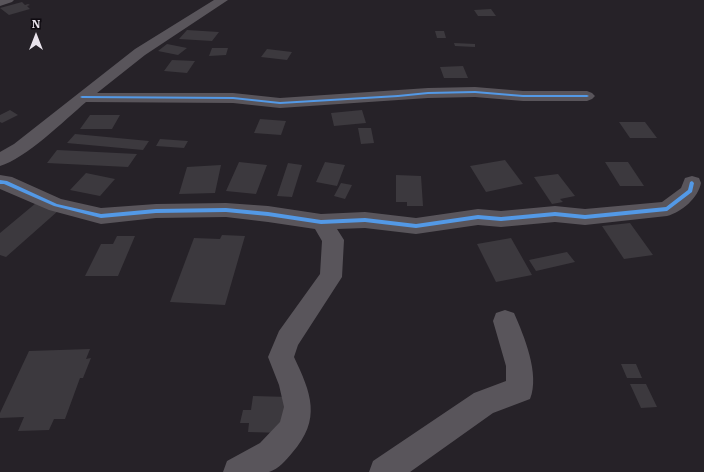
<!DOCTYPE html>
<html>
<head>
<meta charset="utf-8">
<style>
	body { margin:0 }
	#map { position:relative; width:704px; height:472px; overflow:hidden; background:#262228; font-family:"IBM Plex Serif",serif }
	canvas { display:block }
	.north { position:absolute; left:16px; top:16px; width:40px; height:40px; -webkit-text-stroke:3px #0e0a10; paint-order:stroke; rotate:0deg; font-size:11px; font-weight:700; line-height:16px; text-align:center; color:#eae4ed }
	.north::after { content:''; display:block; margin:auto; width:14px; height:18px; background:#eae4ed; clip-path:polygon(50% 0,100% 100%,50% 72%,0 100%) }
</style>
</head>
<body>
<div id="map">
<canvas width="704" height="472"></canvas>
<div class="north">N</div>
</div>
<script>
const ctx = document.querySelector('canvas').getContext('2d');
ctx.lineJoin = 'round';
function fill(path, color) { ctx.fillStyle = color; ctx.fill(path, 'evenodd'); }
fill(new Path2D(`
	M22 2 25 5 28 4 30 5 27 6 30 9 9 15 0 8Z
	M491 9 496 16H478L474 10Z
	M187 30 219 32 212 41 179 39Z
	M435 31H444L446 38H437Z
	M454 43 475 44V47L455 46Z
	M167 44 187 48 178 55 158 51Z
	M212 48H228L226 55 209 56Z
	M267 49 292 52 287 60 261 57Z
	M172 60 195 61 187 73 164 71Z
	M463 66 468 78H444L440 67Z
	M10 110 18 115 2 123 0 122V115Z
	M362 110 366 123 334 126 331 113Z
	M90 115H120L112 129H80Z
	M260 119 286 121 281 135 254 133Z
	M619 122H645L657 138H630Z
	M358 128H371L374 143 361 144Z
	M75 134 149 141 143 150 67 143Z
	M160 139 188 141 184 148 156 146Z
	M57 150 137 154 128 167 47 163Z
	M505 160 523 184 486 192 470 166Z
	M239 162 267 165 256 194 226 191Z
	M325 162 345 165 337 186 316 182Z
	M605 162H628L644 186H620Z
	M288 163 302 165 292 197 277 196Z
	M221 165 215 193 179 194 187 167Z
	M86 173 115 179 100 196 70 190Z
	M558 174 575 196 560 199 563 202 552 204 534 177Z
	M396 175 421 176 423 206H407V202H396Z
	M341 183 352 185 345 199 334 196Z
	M36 203 58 211 6 257 0 255V233Z
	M630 223 653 255 624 259 602 226Z
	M222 235 245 236 225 305 170 302 194 238 220 239Z
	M117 236H135L118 276H85L101 244H113Z
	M511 238 532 275 496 282 477 244Z
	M567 252 575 262 536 271 529 260Z
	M90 349 86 359 91 358 83 378H80L65 419H54L49 430 18 431 24 417 0 418V413L29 351Z
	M621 364H636L642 378H627Z
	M630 384H646L657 407 641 408Z
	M253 396 289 397 285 433 248 432 249 423H240L243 410H251Z`), '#3c393e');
fill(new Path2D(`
	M0 0H14L12 2 0 6Z
	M214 0H228L145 55 97 93H233L280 98 428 88 475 87 523 91H587L592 93 595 96 592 99 587 101H523L475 97 428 98 280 108 233 103 86 102C65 120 25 159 0 166V152L14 144 135 49Z
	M0 175 12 177 61 199 101 208 156 204 226 203 268 206 321 214 365 212 416 218 478 209 501 211 555 206 585 209 662 202 681 188 685 178 692 176 699 178 701 183C698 198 682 212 667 216L585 225 555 222 501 227 478 225 416 234 365 228 337 229 344 240 342 277 298 345 294 357C311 393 322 419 292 453 286 460 279 469 269 472 259 472 234 472 223 472L227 461 260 443 280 422 284 407 279 385 268 357 279 331 320 274 322 241 315 229 268 222 226 217 156 218 101 224 49 210 0 189Z
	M505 310 514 313C524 336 540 374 530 399L493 413 410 472H369L373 461 474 393 506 381V366L493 321 496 313Z`), '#59555b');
fill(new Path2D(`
	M475 91 523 95H587L589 96 587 97H523L475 93 428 94 398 97 280 104 233 99 82 98 80 97 82 96 233 97 280 102 398 95 428 92Z
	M0 180 7 181 57 204 101 214 156 209 226 208 268 212 321 220 365 218 416 224 478 215 501 217 555 212 585 215 666 207 688 190 690 182 692 181 694 183 692 192 667 211 585 219 555 216 501 221 478 219 416 228 365 222 321 224 268 216 226 212 156 213 101 218 54 206 4 184H0Z`), '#5399e6');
</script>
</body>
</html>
